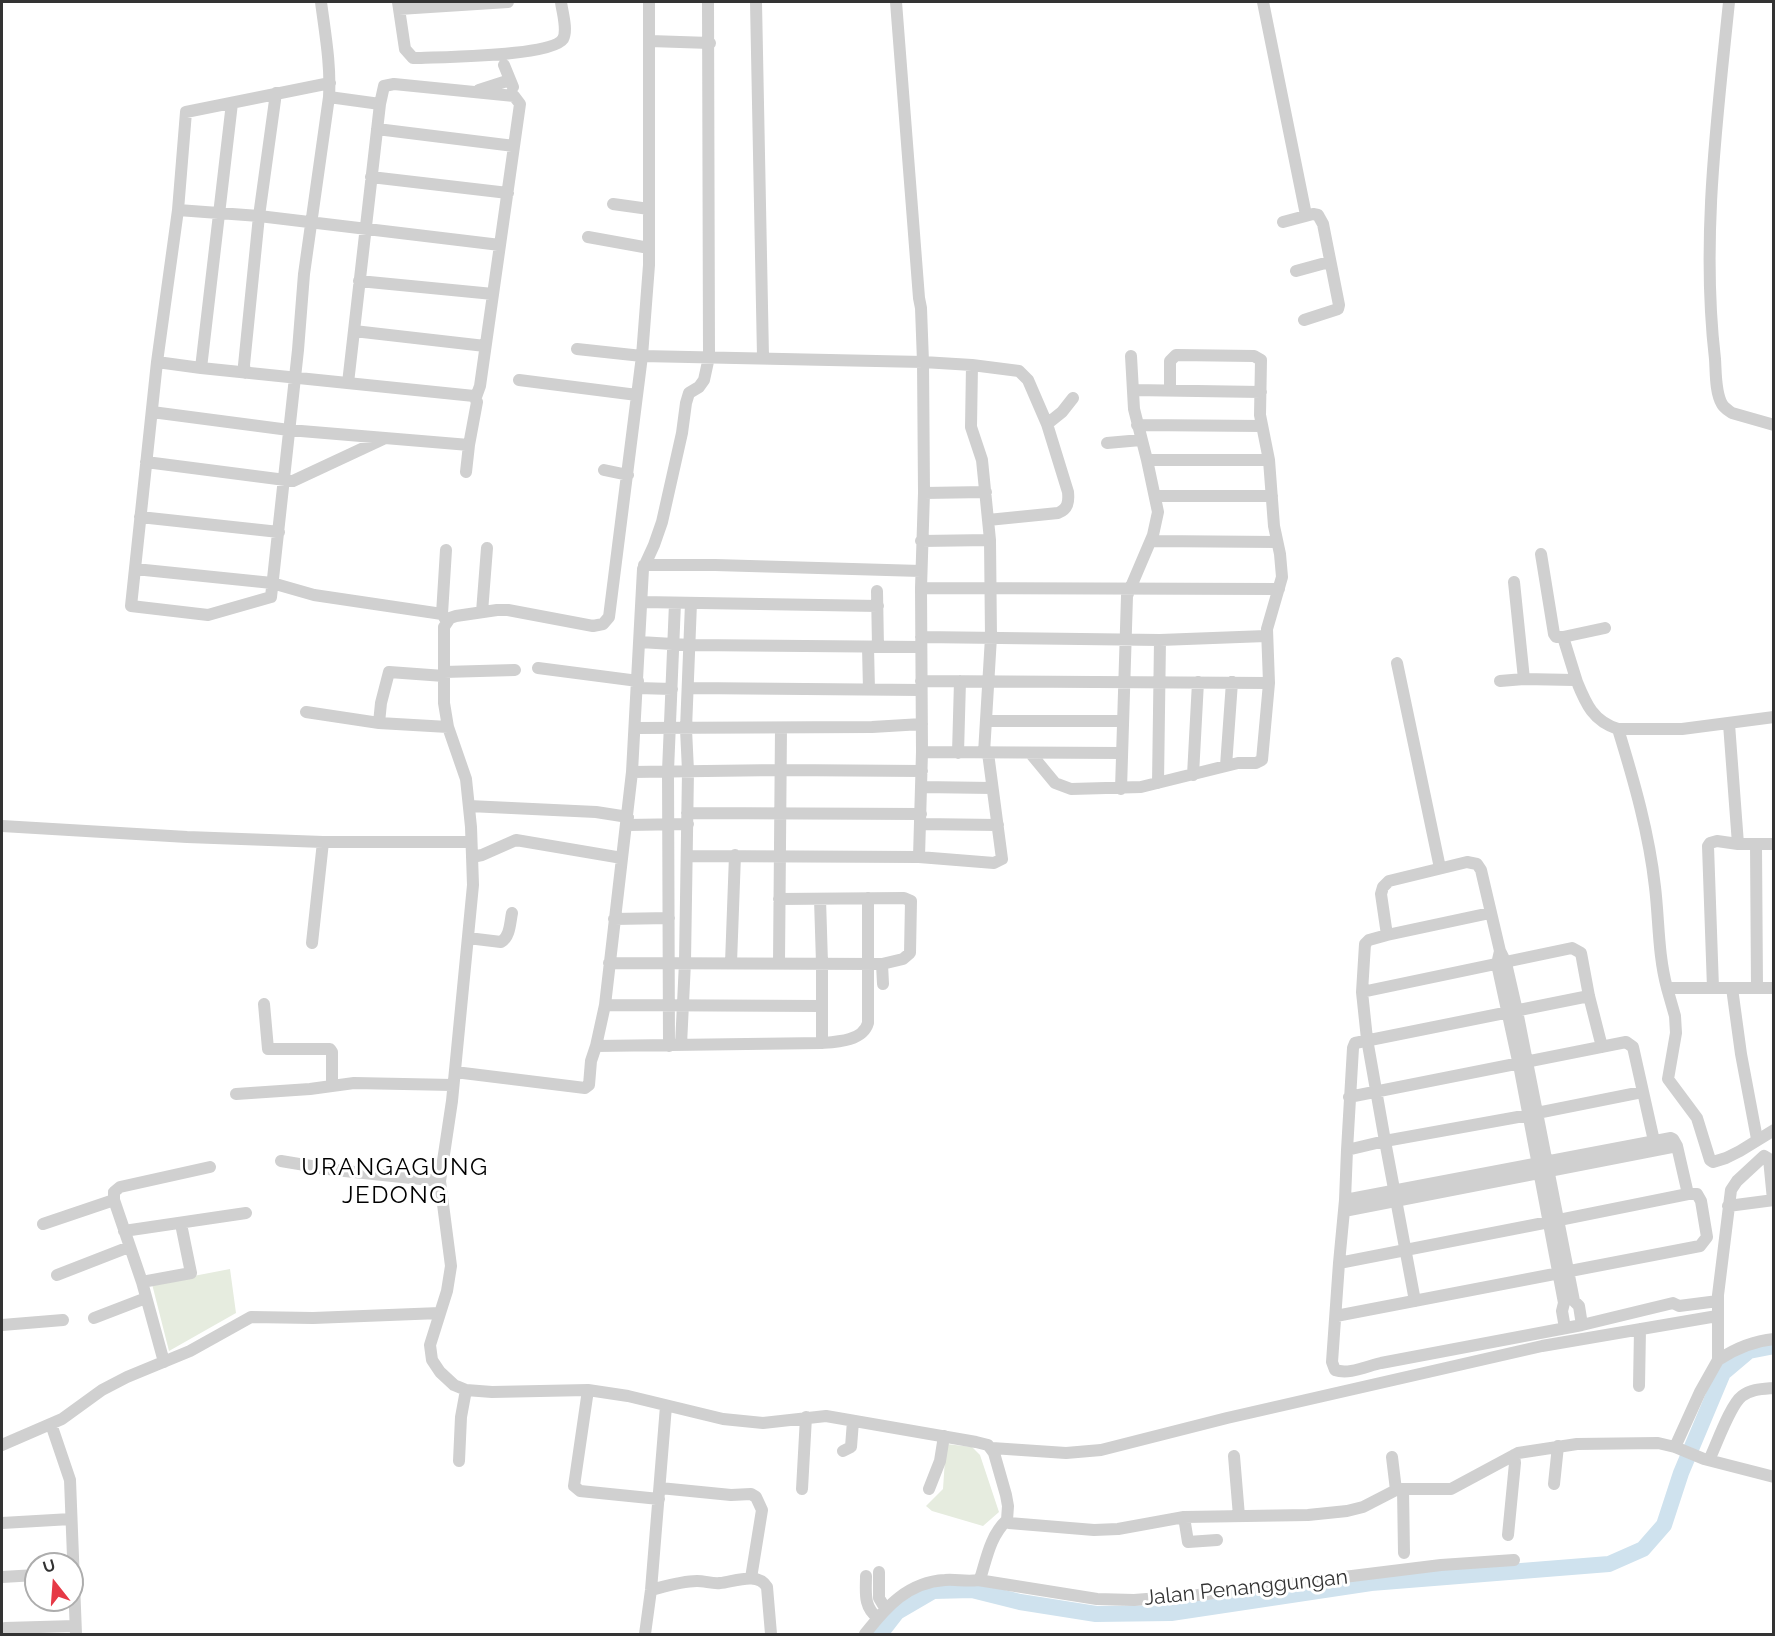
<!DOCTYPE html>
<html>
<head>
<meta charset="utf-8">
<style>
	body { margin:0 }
	#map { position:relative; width:1775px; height:1636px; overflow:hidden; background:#fff; font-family:Raleway,sans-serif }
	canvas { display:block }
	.frame { position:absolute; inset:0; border:3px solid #333; pointer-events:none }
	.north { position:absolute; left:24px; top:1552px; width:60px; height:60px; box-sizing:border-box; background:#fff; border:2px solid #adadad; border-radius:50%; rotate:343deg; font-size:16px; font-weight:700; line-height:24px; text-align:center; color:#333 }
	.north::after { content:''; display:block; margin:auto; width:21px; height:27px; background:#e63946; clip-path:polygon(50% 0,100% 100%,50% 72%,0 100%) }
</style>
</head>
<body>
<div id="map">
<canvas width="1775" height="1636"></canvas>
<div class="frame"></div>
<div class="north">U</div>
</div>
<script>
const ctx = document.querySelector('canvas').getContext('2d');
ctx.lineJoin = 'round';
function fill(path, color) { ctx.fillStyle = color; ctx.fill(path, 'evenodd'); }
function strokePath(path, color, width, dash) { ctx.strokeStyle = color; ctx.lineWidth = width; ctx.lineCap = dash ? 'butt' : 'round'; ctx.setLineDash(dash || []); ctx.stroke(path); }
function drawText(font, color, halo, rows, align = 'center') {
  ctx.font = font + ' Raleway,sans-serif'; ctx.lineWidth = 6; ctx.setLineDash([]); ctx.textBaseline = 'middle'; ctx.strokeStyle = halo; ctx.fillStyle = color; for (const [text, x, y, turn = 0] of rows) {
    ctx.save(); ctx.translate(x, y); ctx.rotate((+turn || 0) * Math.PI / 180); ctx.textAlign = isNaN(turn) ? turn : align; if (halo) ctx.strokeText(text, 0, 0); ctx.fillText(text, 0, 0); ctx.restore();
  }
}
fill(new Path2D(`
	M230 1269 236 1313 169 1351 152 1284Z
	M946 1444 972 1447 980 1455 999 1512 983 1526 932 1511 926 1506 943 1489Z`), '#e6ecdf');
strokePath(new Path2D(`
	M880 1634 897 1612 933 1591 972 1590 1020 1602 1096 1614 1171 1613 1371 1583 1609 1564 1643 1549 1664 1525 1681 1473 1723 1373 1749 1351 1774 1346`), '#cfe2ee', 16);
strokePath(new Path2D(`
	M321 2C325 33 331 65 329 97L304 274 298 350 271 597 208 615 131 606 157 362 178 210 186 112 330 83
	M398 2 405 49 413 58H421C444 57 552 56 563 39 568 30 562 11 561 2
	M649 2V265L642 356 609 617 603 624 593 626 508 610H497L456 616 450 618 444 627V703L448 727 466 779 471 827 473 885 452 1101 440 1181 451 1266 447 1291 430 1345 432 1360 440 1372 454 1385 466 1390 492 1392 588 1390 628 1396 723 1419 763 1423 826 1416 976 1442 988 1445 994 1453 1006 1495 1008 1506 1007 1520 1009 1523 1094 1530 1118 1529 1184 1517 1308 1515 1347 1511 1363 1507 1396 1490 1403 1489H1451L1518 1453 1577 1444 1658 1443 1675 1447 1704 1459 1774 1477
	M708 2 709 357 704 380 699 387 689 393 686 403 682 433 662 522 654 545 643 569 632 772 605 1005 596 1046 822 1043C837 1042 863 1041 868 1023V898
	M756 2 763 357
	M1263 2 1306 215
	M1729 2C1717 120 1701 240 1715 359 1716 372 1715 392 1722 404 1724 408 1728 410 1732 413L1774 425
	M399 9 508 2
	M650 41 710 43
	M504 65 513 87
	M479 90 510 80
	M329 97 380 104
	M377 129 514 146
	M371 177 508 193
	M613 204 649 209
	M178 210 259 216 500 245
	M1283 222 1313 214 1318 215 1323 224 1339 305 1338 309 1304 320
	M588 237 649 248
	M1296 271 1329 262
	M359 281 493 294
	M354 331 485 346
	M577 349 642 356 923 362 972 365 1019 371 1028 380 1047 424 1068 492C1069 502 1068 509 1058 513L988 520
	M972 365 971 427 982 460 990 540 991 637 984 753
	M201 368 232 103
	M245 373 244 365 259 216 276 93
	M519 380 637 395
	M348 383 380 104 384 86 394 84 514 96 520 104 480 386 476 397
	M1133 390 1261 392
	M152 412 289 430 469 445 477 402 474 396 201 368 157 362
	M1047 424 1062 412 1073 398
	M1137 425 1262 426
	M1107 443 1141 440
	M1147 460H1269
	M146 462 293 481 383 439
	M604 470 628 475
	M466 472 469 445
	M924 493 986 492
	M1155 496H1272
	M140 517 279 532
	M921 541 990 540
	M1151 541 1277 542
	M1541 554 1554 634 1556 637H1563L1577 682
	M644 565H715L921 571
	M135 569 272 583 314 595 442 614
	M1514 582 1524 679
	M921 588 1279 589
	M877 591 878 647
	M642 602 878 606
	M482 612 487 548
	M446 620 442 614 446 550
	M921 637 1160 640 1266 636
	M1563 637 1605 628
	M640 642 689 645 921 647
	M868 647 869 690
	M1397 663 1440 868
	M538 668 638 681
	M444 672 515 670
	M921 681 1269 683 1267 629 1282 577 1280 554 1274 526 1269 460 1260 415 1261 360 1254 356 1176 355 1170 361V390
	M1500 681 1524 679 1574 680 1577 682C1586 704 1593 721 1618 729 1634 781 1649 833 1655 887 1659 920 1658 955 1667 988H1774
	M638 688 672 689
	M689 688 921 690
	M306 712 379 723 448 727
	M987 721H1123
	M379 723 381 703 389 672 444 676
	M1729 724 1738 844H1774
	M635 728 872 727 922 724
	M1618 729H1682L1774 717
	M922 752 1122 753
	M958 753 960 681
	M1031 754 1055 783 1071 789 1141 787 1238 763H1256L1262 760 1269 683
	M1226 766 1232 682
	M632 772 780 770 922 771
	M1193 775 1198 682
	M1158 783 1160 640
	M921 787 992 788
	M1121 789 1127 596 1153 535 1158 512 1147 460 1134 409 1131 356
	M469 806 596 812 628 817
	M687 813 921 814
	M921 824 998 825
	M627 825 688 824
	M2 826 187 837 323 842H471
	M1756 845 1757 988
	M687 856 919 857 922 752 921 588 924 493 923 362 921 308 919 298 896 2
	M472 857 482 855 516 840 622 858
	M919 857 994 863 1002 859 988 753
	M779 899 904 898 911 901 910 953 903 959 882 964 883 984
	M820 899 822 963V1043
	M1490 913 1387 935 1369 940 1365 944 1362 992 1367 1039 1385 1141 1347 1150 1345 1200 1339 1263 1332 1362 1335 1370C1349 1375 1367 1366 1381 1363L1582 1325 1673 1303 1679 1306 1718 1301
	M614 919 669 918
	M1387 935 1381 894 1383 887 1389 881 1467 862 1477 864 1481 870 1500 951 1506 963 1517 1011 1574 1301 1579 1306 1582 1325
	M468 938 501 942C510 937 510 923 512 913
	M312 943 323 842
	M1500 951 1497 964 1520 1070 1564 1303 1562 1311 1565 1328
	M779 962 781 728
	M609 963 882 964
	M731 963 735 855
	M1667 988 1675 1016 1676 1033 1668 1079 1697 1118 1710 1160 1713 1162 1726 1158 1740 1151 1774 1130
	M1713 988 1708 846 1710 843 1717 841 1738 844
	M1732 988 1741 1054 1757 1139
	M1362 992 1572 948 1581 953 1589 996 1602 1047
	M264 1004 268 1049H330L332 1052V1085
	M605 1005 822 1006
	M681 1045 685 962 688 771 686 729 691 603
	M669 1046 668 771 675 603
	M455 1072 585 1088 589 1085 591 1061 596 1046
	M236 1094 310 1089 354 1083 453 1085
	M1349 1097 1626 1042 1633 1047 1654 1141
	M1537 1113 1642 1092
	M1347 1150 1353 1048 1355 1043 1589 996
	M281 1161 335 1170 440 1181
	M1728 1206 1774 1200
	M1344 1211 1677 1146
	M1559 1220 1688 1194
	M43 1224 114 1200
	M124 1231 246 1213
	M1339 1263 1549 1222
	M57 1275 129 1247
	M142 1282 191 1273 181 1224
	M1415 1301 1385 1141 1529 1115
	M1336 1316 1700 1246 1707 1237 1701 1201 1697 1194H1688L1677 1146 1673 1139 1671 1138 1345 1200
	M94 1318 146 1298
	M2 1325 63 1320
	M1718 1360C1736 1348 1753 1341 1774 1339
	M164 1362 142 1282 114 1200V1192L120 1187 210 1167
	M1639 1386 1640 1329
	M588 1390 574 1486 580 1491 659 1499
	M51 1424 70 1480 76 1634
	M2 1445 62 1419 102 1390 127 1377 190 1351 251 1317 313 1318 440 1313
	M1675 1447 1700 1392 1718 1360V1295L1731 1190 1737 1181 1764 1156 1769 1159 1773 1200
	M992 1448 1066 1453 1101 1450 1227 1418 1542 1346 1717 1316
	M843 1451 851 1447 853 1421
	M1234 1456 1239 1516
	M1392 1457 1396 1490
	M1709 1460C1716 1446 1730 1405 1742 1396 1751 1389 1762 1389 1774 1388
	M459 1461 461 1417 466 1390
	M1554 1484 1558 1446
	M660 1488 731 1495 751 1494 756 1497 762 1510 751 1578
	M802 1489 806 1417
	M929 1489 940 1461 944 1436
	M1403 1489 1404 1553
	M1184 1517 1188 1542 1217 1540
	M2 1523 71 1519
	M1508 1535 1515 1463 1514 1455
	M879 1572V1598L885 1608
	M866 1576C866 1592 863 1607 878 1618
	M2 1577 36 1575
	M978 1580 1097 1599 1134 1600 1198 1595 1441 1565 1514 1560
	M651 1590C666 1586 682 1581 697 1581 705 1581 713 1584 720 1583 733 1582 758 1571 767 1587L771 1634
	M5 1628 75 1626
	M645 1634 651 1590 666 1406
	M865 1634C886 1607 908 1582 945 1580 956 1579 967 1582 978 1580L981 1576C987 1556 991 1535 1007 1520`), '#d0d0d0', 12);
drawText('21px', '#333', '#fff', [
	["Jalan Penanggungan",1246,1588,-6]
]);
ctx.letterSpacing = '1.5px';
drawText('24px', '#000', '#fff', [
	["URANGAGUNG",395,1168],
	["JEDONG",395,1196]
]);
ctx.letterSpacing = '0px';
</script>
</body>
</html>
